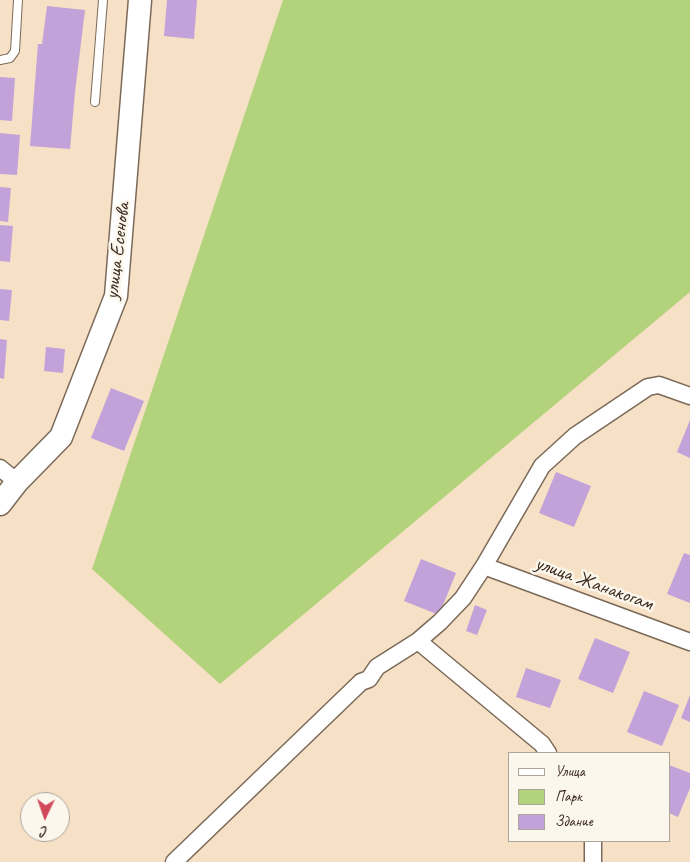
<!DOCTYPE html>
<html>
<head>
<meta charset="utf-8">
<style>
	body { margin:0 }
	#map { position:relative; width:690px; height:862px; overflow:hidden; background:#f6e0c6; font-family:Caveat,sans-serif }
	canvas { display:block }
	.legend { position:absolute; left:508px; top:752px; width:162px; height:90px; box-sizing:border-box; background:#fbf7ec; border:1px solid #aea59a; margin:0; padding:6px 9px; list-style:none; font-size:15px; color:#3b2a1e }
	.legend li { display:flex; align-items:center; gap:10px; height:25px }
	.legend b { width:25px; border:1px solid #aea59a }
	.north { position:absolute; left:20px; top:792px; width:50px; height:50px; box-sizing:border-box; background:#fbf7ec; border:1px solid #aea59a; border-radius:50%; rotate:183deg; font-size:14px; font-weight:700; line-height:20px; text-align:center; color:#3b2a1e }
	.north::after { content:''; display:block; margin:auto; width:18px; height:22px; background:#d1495b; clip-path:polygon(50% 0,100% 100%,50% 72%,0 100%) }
</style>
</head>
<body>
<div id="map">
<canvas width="690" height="862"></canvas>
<ul class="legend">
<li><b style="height:6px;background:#fff"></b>Улица</li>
<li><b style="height:14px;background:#b2d37b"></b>Парк</li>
<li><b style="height:14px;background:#c2a2d9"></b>Здание</li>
</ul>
<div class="north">С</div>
</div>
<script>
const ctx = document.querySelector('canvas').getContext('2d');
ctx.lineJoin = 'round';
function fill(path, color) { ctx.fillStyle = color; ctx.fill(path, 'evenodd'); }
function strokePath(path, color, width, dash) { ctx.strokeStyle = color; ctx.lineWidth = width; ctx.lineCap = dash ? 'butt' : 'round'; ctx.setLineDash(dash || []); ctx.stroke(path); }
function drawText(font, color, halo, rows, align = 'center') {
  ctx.font = font + ' Caveat,sans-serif'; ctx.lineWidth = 5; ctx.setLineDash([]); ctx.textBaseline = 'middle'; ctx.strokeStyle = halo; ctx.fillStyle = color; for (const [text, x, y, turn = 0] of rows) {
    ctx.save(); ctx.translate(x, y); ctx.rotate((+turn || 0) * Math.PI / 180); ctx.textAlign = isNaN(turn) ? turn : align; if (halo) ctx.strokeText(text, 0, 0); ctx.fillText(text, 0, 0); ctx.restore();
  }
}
fill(new Path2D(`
	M283 0H690V292L220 684 92 569Z`), '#b2d37b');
fill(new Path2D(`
	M167 0H197L194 39 164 36Z
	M47 6 85 10 75 92 70 149 30 146 38 44H42Z
	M0 77 15 78 12 121 0 120Z
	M0 133 20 135 17 175 0 174Z
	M0 187 11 188 8 222 0 221Z
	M0 225 13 226 10 262 0 261Z
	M0 289 12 290 9 321 0 320Z
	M0 339 7 340 4 379 0 378Z
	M46 347 65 349 63 373 44 371Z
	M111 388 144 401 124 451 91 438Z
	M690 420V458L677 452Z
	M556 472 591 486 574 527 539 513Z
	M684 553 690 555V603L667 594Z
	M421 559 456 573 439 615 404 601Z
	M475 605 487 610 477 635 466 631Z
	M595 638 630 652 613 693 578 679Z
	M526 668 561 680 550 708 516 697Z
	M644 691 679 705 662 746 627 732Z
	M690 695V722L681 718Z
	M669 765 690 773V788L678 817 669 813Z`), '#c2a2d9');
const lane = new Path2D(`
	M0 60 10 58 15 51 18 0
	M95 102 103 0`);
const street = new Path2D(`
	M0 468 17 482
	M484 566 690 642
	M418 641 542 744 548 753
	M174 862 361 682 369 679 377 667 418 641 440 622 463 598 484 566 542 466 575 436 648 387 659 385 690 396
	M593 862V841`);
const secondary = new Path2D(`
	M0 504 17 482 61 437 116 296 140 0`);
strokePath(lane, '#7c6a59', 10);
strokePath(street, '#7c6a59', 19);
strokePath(secondary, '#7c6a59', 25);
strokePath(lane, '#fff', 8);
strokePath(street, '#fff', 16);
strokePath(secondary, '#fff', 22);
drawText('20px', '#3b2a1e', '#fbf7ec', [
	["улица Есенова",118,251,-83],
	["улица Жанакогам",594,584,20]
]);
</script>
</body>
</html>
